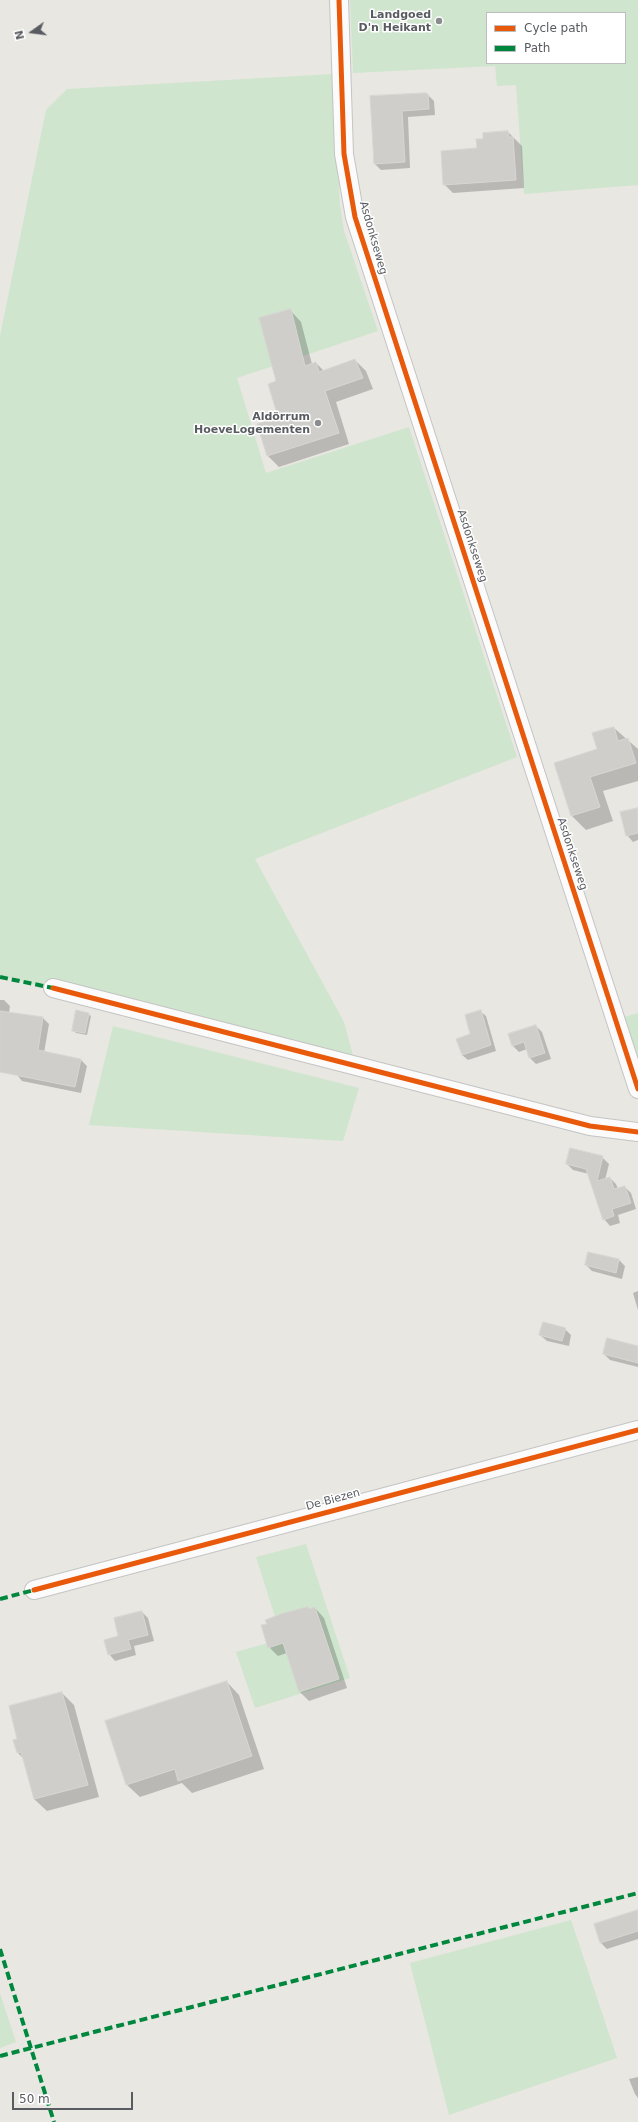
<!DOCTYPE html>
<html>
<head>
<meta charset="utf-8">
<style>
	body { margin:0 }
	#map { position:relative; width:638px; height:2122px; overflow:hidden; background:#e8e7e2; font-family:"DejaVu Sans",sans-serif }
	canvas { display:block }
	.legend { position:absolute; left:486px; top:12px; width:140px; height:52px; box-sizing:border-box; background:#fff; border:1px solid #bcbdbf; margin:0; padding:5px 7px; list-style:none; font-size:12px; color:#585b60 }
	.legend li { display:flex; align-items:center; gap:8px; height:20px }
	.legend b { width:20px; border:1px solid #bcbdbf }
	.north { position:absolute; left:12px; top:12px; width:40px; height:40px; -webkit-text-stroke:3px #fff; paint-order:stroke; rotate:256deg; font-size:11px; font-weight:700; line-height:16px; text-align:center; color:#585b60 }
	.north::after { content:''; display:block; margin:auto; width:14px; height:18px; background:#585b60; clip-path:polygon(50% 0,100% 100%,50% 72%,0 100%) }
	.scale { position:absolute; left:12px; top:2092px; width:121px; height:18px; box-sizing:border-box; border:2px solid #585b60; border-top:0; padding-left:5px; font-size:12px; line-height:14px; white-space:nowrap; color:#585b60; -webkit-text-stroke:3px #fff; paint-order:stroke }
</style>
</head>
<body>
<div id="map">
<canvas width="638" height="2122"></canvas>
<ul class="legend">
<li><b style="height:5px;background:#e8590c"></b>Cycle path</li>
<li><b style="height:5px;background:#00873e"></b>Path</li>
</ul>
<div class="north">N</div>
<div class="scale">50 m</div>
</div>
<script>
const ctx = document.querySelector('canvas').getContext('2d');
ctx.lineJoin = 'round';
function fill(path, color) { ctx.fillStyle = color; ctx.fill(path, 'evenodd'); }
function strokePath(path, color, width, dash) { ctx.strokeStyle = color; ctx.lineWidth = width; ctx.lineCap = dash ? 'butt' : 'round'; ctx.setLineDash(dash || []); ctx.stroke(path); }
function drawText(font, color, halo, rows, align = 'center') {
  ctx.font = font + ' "DejaVu Sans",sans-serif'; ctx.lineWidth = 3; ctx.setLineDash([]); ctx.textBaseline = 'middle'; ctx.strokeStyle = halo; ctx.fillStyle = color; for (const [text, x, y, turn = 0] of rows) {
    ctx.save(); ctx.translate(x, y); ctx.rotate((+turn || 0) * Math.PI / 180); ctx.textAlign = isNaN(turn) ? turn : align; if (halo) ctx.strokeText(text, 0, 0); ctx.fillText(text, 0, 0); ctx.restore();
  }
}
fill(new Path2D(`
	M350 0H638V185L524 194 516 85 497 86 495 66 353 73ZM487 13H625V63H487Z
	M333 74 340 206 344 231 378 331 237 378 266 473 409 427 517 757 255 859 344 1022 355 1063 0 976V336L46 110 67 89Z
	M638 1013V1059L624 1017Z
	M113 1026 359 1088 343 1141 89 1125Z
	M306 1544 350 1678 255 1708 236 1652 282 1639 256 1557Z
	M571 1920 617 2058 449 2115 410 1963Z
	M0 1993 16 2042 0 2048Z`), '#cfe5ce');
fill(new Path2D(`
	M428 95 434 101 435 115 408 117 410 168 381 170 375 164 371 97Z
	M508 132 522 146 524 188 453 193 444 184 478 149 484 140Z
	M290 310 301 322 312 364 316 363 324 371 355 360 366 371 373 389 336 402 349 444 279 467 268 456 280 418 277 382Z
	M614 728 638 749V781L603 791 613 821 586 830 572 816 598 750Z
	M638 809V840L633 842 627 835Z
	M0 1000H4L10 1006 9 1013 43 1018 49 1024 44 1053 81 1060 87 1066 81 1093 22 1081 17 1075 0 1072Z
	M480 1011 486 1016 496 1051 468 1060 462 1055Z
	M88 1014 91 1016 87 1035 76 1033 73 1030Z
	M536 1026 542 1032 551 1059 536 1064 530 1058 527 1049 519 1052 513 1046 510 1035Z
	M602 1157 609 1164 605 1180 610 1178 616 1184 618 1189 625 1187 631 1193 636 1209 618 1215 620 1223 610 1226 604 1219 589 1174 573 1170 567 1164Z
	M589 1253 619 1260 625 1266 622 1279 592 1271 586 1265Z
	M638 1291V1310L633 1293Z
	M565 1329 571 1335 569 1346 547 1341 540 1335Z
	M638 1347V1367L610 1360 604 1354Z
	M315 1608 324 1618 347 1688 309 1701 300 1692 287 1653 278 1656 269 1647Z
	M142 1612 148 1618 154 1641 134 1646 136 1655 115 1661 109 1654 120 1637Z
	M227 1682 239 1695 264 1769 192 1793 182 1783 140 1797 127 1785Z
	M62 1693 74 1705 99 1797 47 1811 34 1799 24 1759 18 1753 14 1741 19 1740Z
	M638 1910V1939L607 1949 601 1943Z
	M638 2077V2098L635 2094 629 2079Z`), '#0003');
const building = new Path2D(`
	M426 93 428 94 429 109 402 111 405 162 374 164 370 96Z
	M508 131 509 137H513L516 180 443 185 441 151 477 148 476 139H483V133Z
	M291 309 305 366 316 362 319 372 355 359 363 378 325 391 339 433 267 456 257 424 278 417 268 384 276 381 259 318Z
	M614 727 618 741 628 738 636 763 590 777 600 807 571 816 554 763 597 749 592 733Z
	M638 808V833L626 836 620 812Z
	M76 1010 89 1013 85 1033 72 1031Z
	M481 1010 491 1045 462 1055 456 1039 470 1034 465 1015Z
	M0 1011 43 1017 38 1050 81 1059 75 1087 0 1072Z
	M536 1025 545 1053 529 1058 524 1042 512 1046 508 1034Z
	M570 1148 603 1156 597 1181 610 1177 614 1189 625 1186 631 1203 612 1209 614 1216 603 1220 586 1169 566 1164Z
	M588 1252 619 1259 616 1273 585 1265Z
	M543 1322 566 1328 562 1341 539 1335Z
	M607 1338 638 1346V1363L603 1354Z
	M308 1607 309 1609 315 1607 339 1679 299 1692 283 1643 268 1648 261 1625 267 1624 265 1620 284 1613Z
	M142 1611 148 1635 128 1640 131 1649 108 1655 104 1640 118 1636 114 1618Z
	M227 1681 252 1756 178 1781 175 1769 126 1785 105 1721Z
	M62 1692 88 1785 34 1799 21 1752 17 1753 13 1740 17 1739 9 1706Z
	M638 1910V1931L600 1943 594 1924Z`);
fill(building, '#cfcecb');
strokePath(building, '#d7d6d2', 1);
const minor = new Path2D(`
	M339 0 344 154 355 217 638 1089
	M53 988 590 1126 638 1132
	M34 1590 638 1430`);
strokePath(minor, '#c4c4c3', 20);
strokePath(minor, '#fcfbfb', 18);
strokePath(new Path2D(`
	M0 977 53 988
	M0 1599 34 1590
	M0 1949 54 2122
	M0 2056 638 1893`), '#00873e', 4, [8, 4]);
strokePath(new Path2D(`
	M339 0 344 154 355 217 638 1089
	M53 988 590 1126 638 1132
	M34 1590 638 1430`), '#e8590c', 5);
for (const [x, y, r, color] of [
	[439,21,4,"#8a8c8e"],
	[318,423,4,"#8a8c8e"]
]) { const dot = new Path2D(); dot.arc(x, y, r, 0, 2 * Math.PI); ctx.fillStyle = color; ctx.fill(dot); strokePath(dot, '#fff', 1.5); }
drawText('bold 11px', '#585b60', '#fff', [
	["Landgoed",431,15],
	["D'n Heikant",431,28],
	["Aldörrum",310,417],
	["HoeveLogementen",310,430]
], 'right');
drawText('11px', '#585b60', '#fff', [
	["Asdonkseweg",373,238,74],
	["Asdonkseweg",472,546,72],
	["Asdonkseweg",572,854,72],
	["De Biezen",333,1500,-15]
]);
</script>
</body>
</html>
